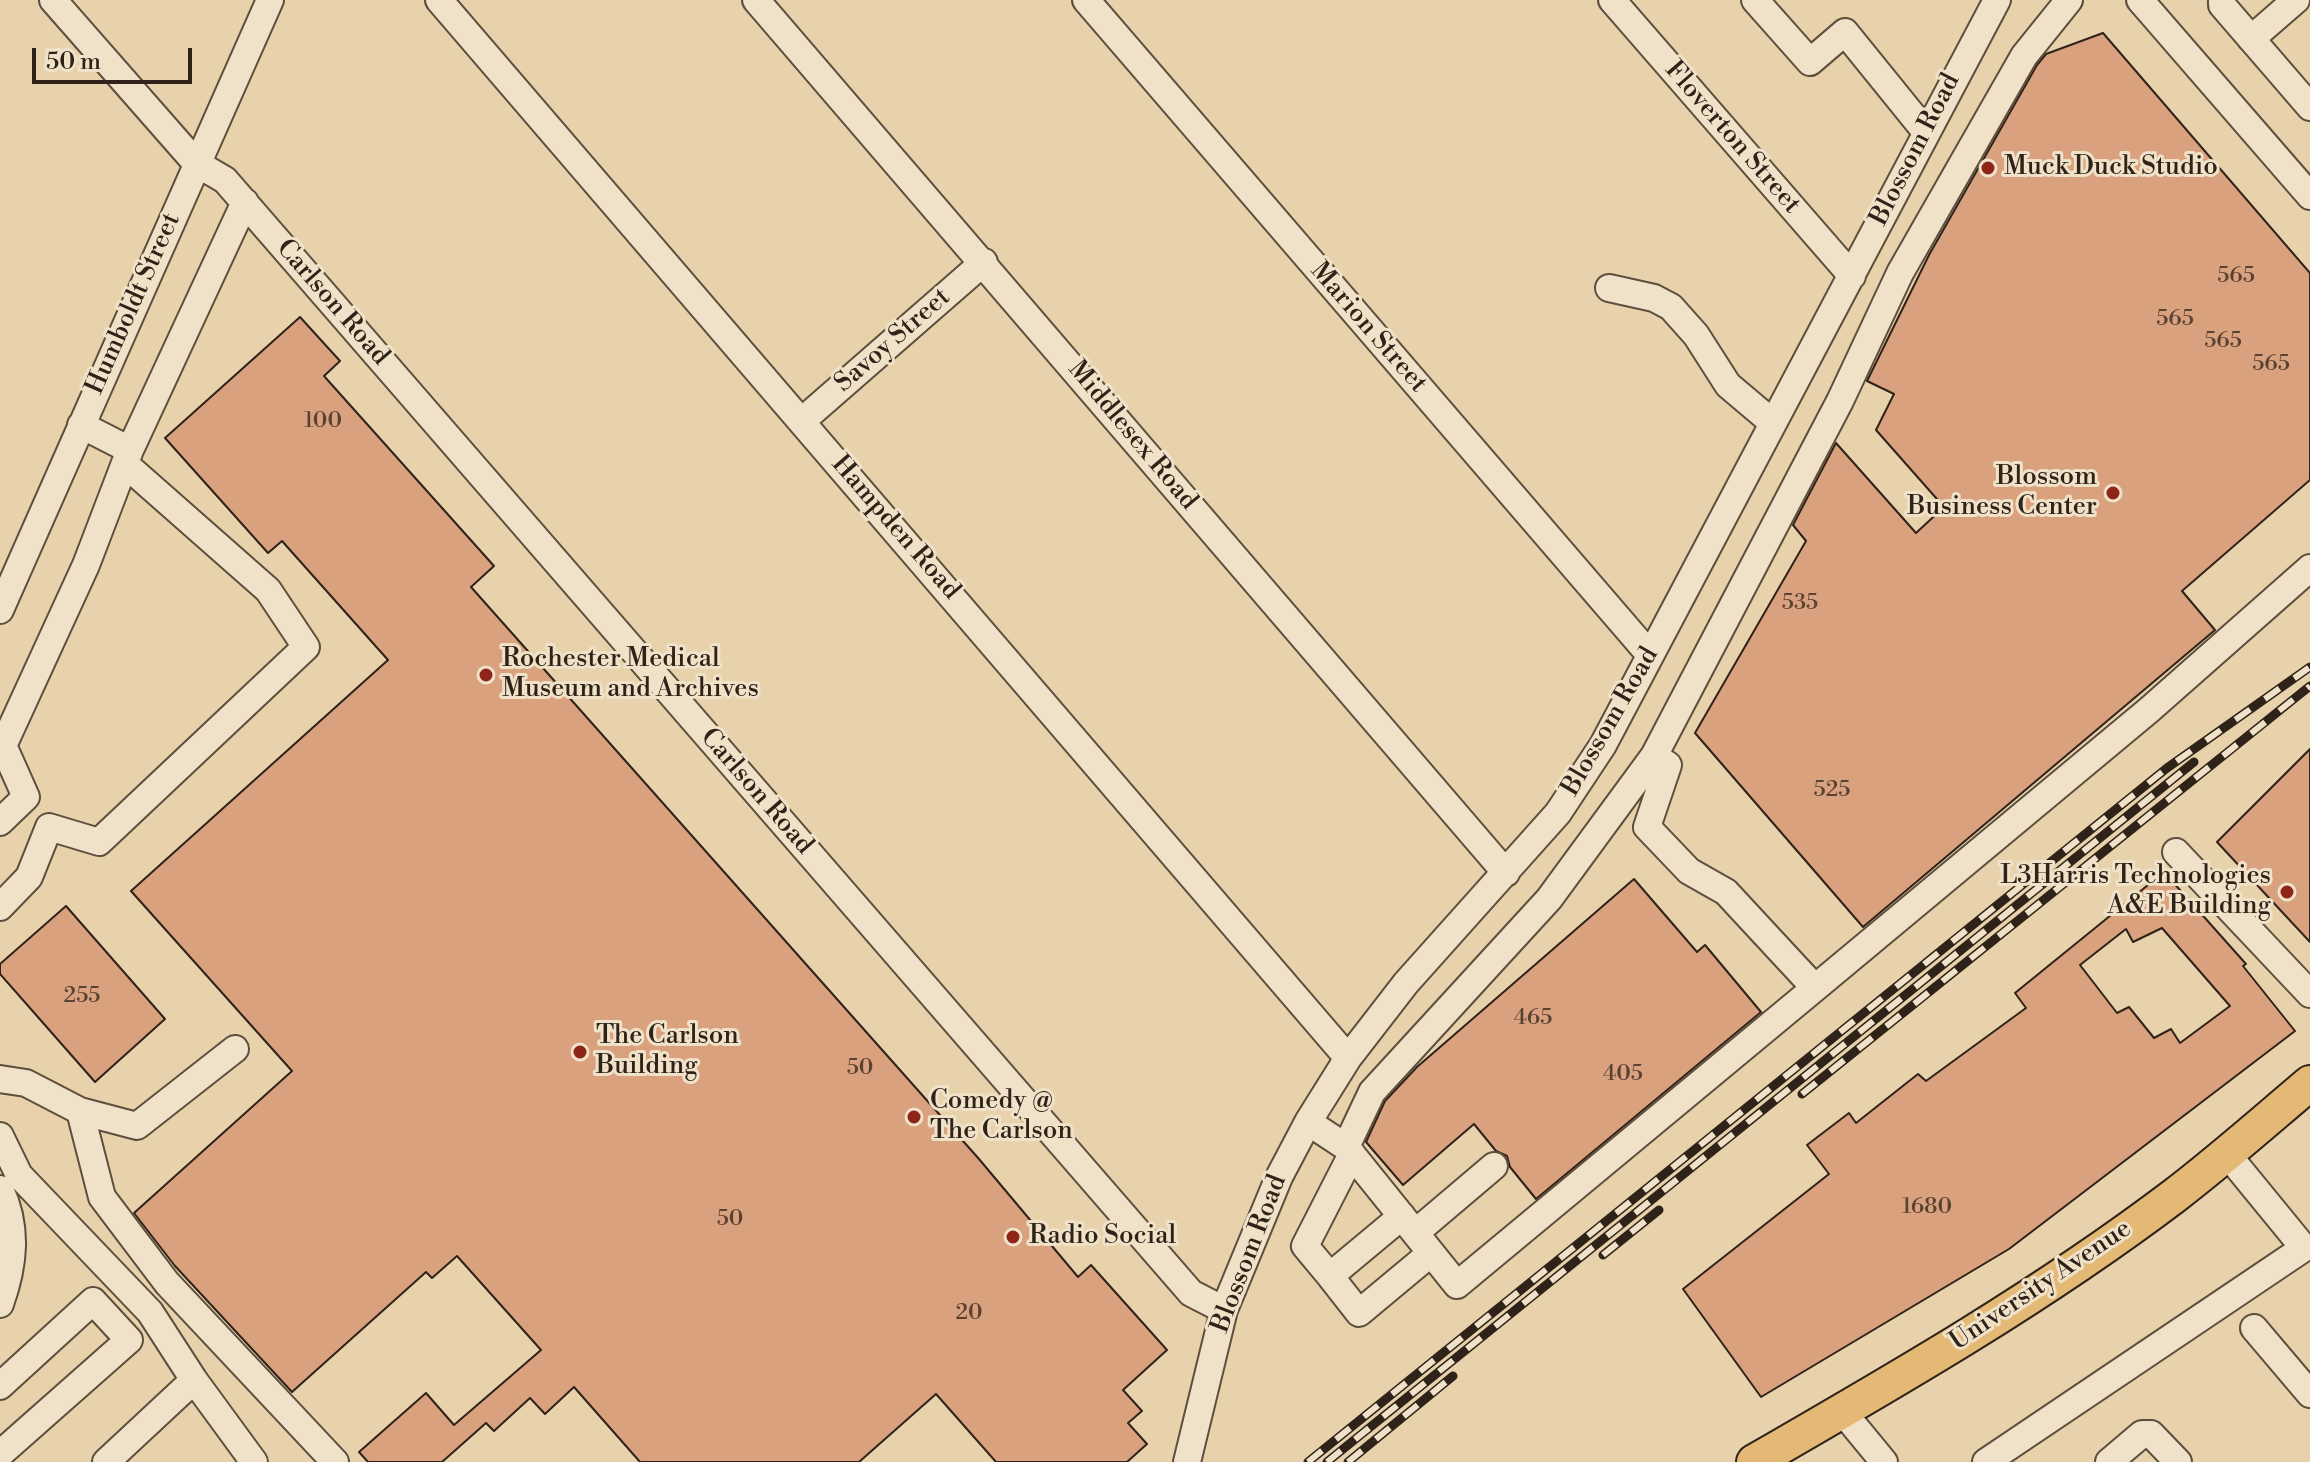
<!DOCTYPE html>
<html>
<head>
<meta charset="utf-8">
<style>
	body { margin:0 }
	#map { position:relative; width:2310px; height:1462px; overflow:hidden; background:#e8d2ac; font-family:"Libre Bodoni",serif }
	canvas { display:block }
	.scale { position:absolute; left:32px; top:48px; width:160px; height:36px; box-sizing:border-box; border:4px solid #2f2218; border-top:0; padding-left:10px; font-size:24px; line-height:28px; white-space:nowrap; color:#2f2218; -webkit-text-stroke:6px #f0e2c9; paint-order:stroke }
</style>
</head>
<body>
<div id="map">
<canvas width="2310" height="1462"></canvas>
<div class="scale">50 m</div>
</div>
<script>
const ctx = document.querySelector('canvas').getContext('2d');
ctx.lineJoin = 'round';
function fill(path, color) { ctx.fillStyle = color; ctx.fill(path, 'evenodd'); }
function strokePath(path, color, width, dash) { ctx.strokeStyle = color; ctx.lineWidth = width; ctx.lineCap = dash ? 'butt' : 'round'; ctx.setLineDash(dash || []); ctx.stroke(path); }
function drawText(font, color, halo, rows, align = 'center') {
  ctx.font = font + ' "Libre Bodoni",serif'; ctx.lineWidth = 6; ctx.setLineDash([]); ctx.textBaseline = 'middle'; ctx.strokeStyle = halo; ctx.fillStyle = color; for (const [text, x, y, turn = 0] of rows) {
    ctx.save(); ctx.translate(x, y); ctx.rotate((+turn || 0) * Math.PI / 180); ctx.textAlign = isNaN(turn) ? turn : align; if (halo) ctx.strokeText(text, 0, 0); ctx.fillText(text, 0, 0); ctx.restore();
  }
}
const building = new Path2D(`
	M2103 33 2310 273V480L2182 591 2215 630 1863 927 1695 733 1806 541 1793 525 1836 443 1916 533 1944 507 1876 430 1894 394 1867 381 1929 255 2037 65 2046 54Z
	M300 317 340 361 324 376 494 566 471 587 979 1159 1078 1277 1091 1265 1167 1350 1123 1390 1142 1411 1128 1423 1147 1444 1127 1462H996L936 1394 859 1462H640L574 1387 545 1414 530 1398 494 1431 486 1423 442 1462H368L359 1452 426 1393 454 1425 541 1350 457 1256 432 1278 426 1272 292 1392 175 1266 134 1213 292 1071 131 891 388 660 282 541 268 553 165 438Z
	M2310 749V942L2217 842Z
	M2164 872 2246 964 2243 966 2295 1031 2009 1249 1761 1397 1683 1289 1829 1174 1807 1145 1849 1113 1856 1123 1918 1074 1926 1081 2026 1008 2015 993ZM2162 928 2230 1006 2180 1043 2171 1029 2154 1038 2129 1007 2117 1013 2080 965 2126 929 2133 942Z
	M1634 879 1697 952 1705 945 1761 1012 1536 1199 1510 1167 1507 1156 1496 1151 1474 1124 1403 1185 1366 1142 1385 1101 1417 1067Z
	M66 906 165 1019 95 1082 0 974V964Z`);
fill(building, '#d9a17e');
strokePath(building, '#2f2218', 2);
const minor = new Path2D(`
	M53 0 196 163 225 180 1191 1293 1224 1310
	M439 0 1348 1058
	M756 0 1506 873
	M1086 0 1650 655
	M1612 0 1852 276
	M1755 0 1810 62 1845 32 1926 132
	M2140 0 2310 196
	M2222 0V5L2310 107
	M2251 39 2296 0
	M1609 288 1654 298 1671 307 1696 335 1728 385 1773 423
	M803 420 984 262
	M130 450 245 202
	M0 610 270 0
	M0 747 6 752 26 797 0 822
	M2 748 86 565 130 450 81 425
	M1654 756 1840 401 1900 273 2024 56 2069 0
	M2176 852 2310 994
	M0 907 29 877 49 827 99 842 306 647 268 590 125 464
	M1815 988 2149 710 2310 568
	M0 1079 26 1083 80 1111 137 1126 235 1049
	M80 1111 102 1197 167 1283 335 1462
	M1308 1122 1346 1147 1457 1285 1815 988 1726 892 1689 871 1647 827 1668 765 1654 756 1549 899 1372 1092 1346 1147
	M0 1136 19 1175 150 1312 194 1380 106 1462
	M0 1189C18 1227 14 1265 0 1304
	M1402 1216 1330 1276 1359 1313 1431 1253
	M1415 1233 1494 1166
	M1330 1276 1305 1246 1352 1154
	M2254 1328 2310 1394
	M194 1380 254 1462
	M0 1386 93 1301 129 1340 0 1454
	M1842 1411 1884 1462
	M1187 1462 1224 1310 1279 1177 1308 1122 1348 1058 1406 983 1558 813 1603 745 1997 0
	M1986 1462 2304 1248 2227 1154
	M2109 1462 2142 1434H2151L2178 1462`);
const major = new Path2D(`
	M1754 1462C1898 1379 2042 1296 2174 1196 2221 1160 2265 1121 2310 1083`);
strokePath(minor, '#5d4e3d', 30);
strokePath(major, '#2f2218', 38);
strokePath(minor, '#f0e2c9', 26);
strokePath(major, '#e4b976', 34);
const rail = new Path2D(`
	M1802 1094 2310 686
	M1603 1255 1659 1210
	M1308 1462 2167 768 2310 667
	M1327 1462 2194 762
	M1348 1462 1453 1376`);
strokePath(rail, '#2f2218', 9);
strokePath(rail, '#f0e2c9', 6, [18]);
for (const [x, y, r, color] of [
	[1988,168,8,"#8f2418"],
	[2113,493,8,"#8f2418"],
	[486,675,8,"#8f2418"],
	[2287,892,8,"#8f2418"],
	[580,1052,8,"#8f2418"],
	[914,1117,8,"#8f2418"],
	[1013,1237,8,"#8f2418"]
]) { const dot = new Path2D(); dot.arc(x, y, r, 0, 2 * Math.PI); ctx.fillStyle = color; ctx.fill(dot); strokePath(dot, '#f0e2c9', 3); }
drawText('22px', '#5a4232', null, [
	["565",2236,277],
	["565",2175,320],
	["565",2223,342],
	["565",2271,365],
	["100",323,422],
	["535",1800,604],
	["525",1832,791],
	["255",82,997],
	["465",1533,1019],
	["50",860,1069],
	["405",1623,1075],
	["1680",1927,1208],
	["50",730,1220],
	["20",969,1314]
]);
drawText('26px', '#2f2218', '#f0e2c9', [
	["Floverton Street",1732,138,49],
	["Blossom Road",1916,150,-63],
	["Carlson Road",332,303,49],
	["Humboldt Street",134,304,-66],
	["Marion Street",1368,328,49],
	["Savoy Street",893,341,-41],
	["Middlesex Road",1132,436,50],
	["Hampden Road",895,528,49],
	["Blossom Road",1611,722,-60],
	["Carlson Road",756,792,49],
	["Blossom Road",1250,1254,-69],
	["University Avenue",2041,1286,-34]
]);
drawText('26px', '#2f2218', '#f0e2c9', [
	["Muck Duck Studio",2004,168],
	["Blossom",2097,478,"right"],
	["Business Center",2097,508,"right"],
	["Rochester Medical",502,660],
	["Museum and Archives",502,690],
	["L3Harris Technologies",2271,877,"right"],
	["A&E Building",2271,907,"right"],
	["The Carlson",596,1037],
	["Building",596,1067],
	["Comedy @",930,1102],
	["The Carlson",930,1132],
	["Radio Social",1029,1237]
], 'left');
</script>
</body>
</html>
